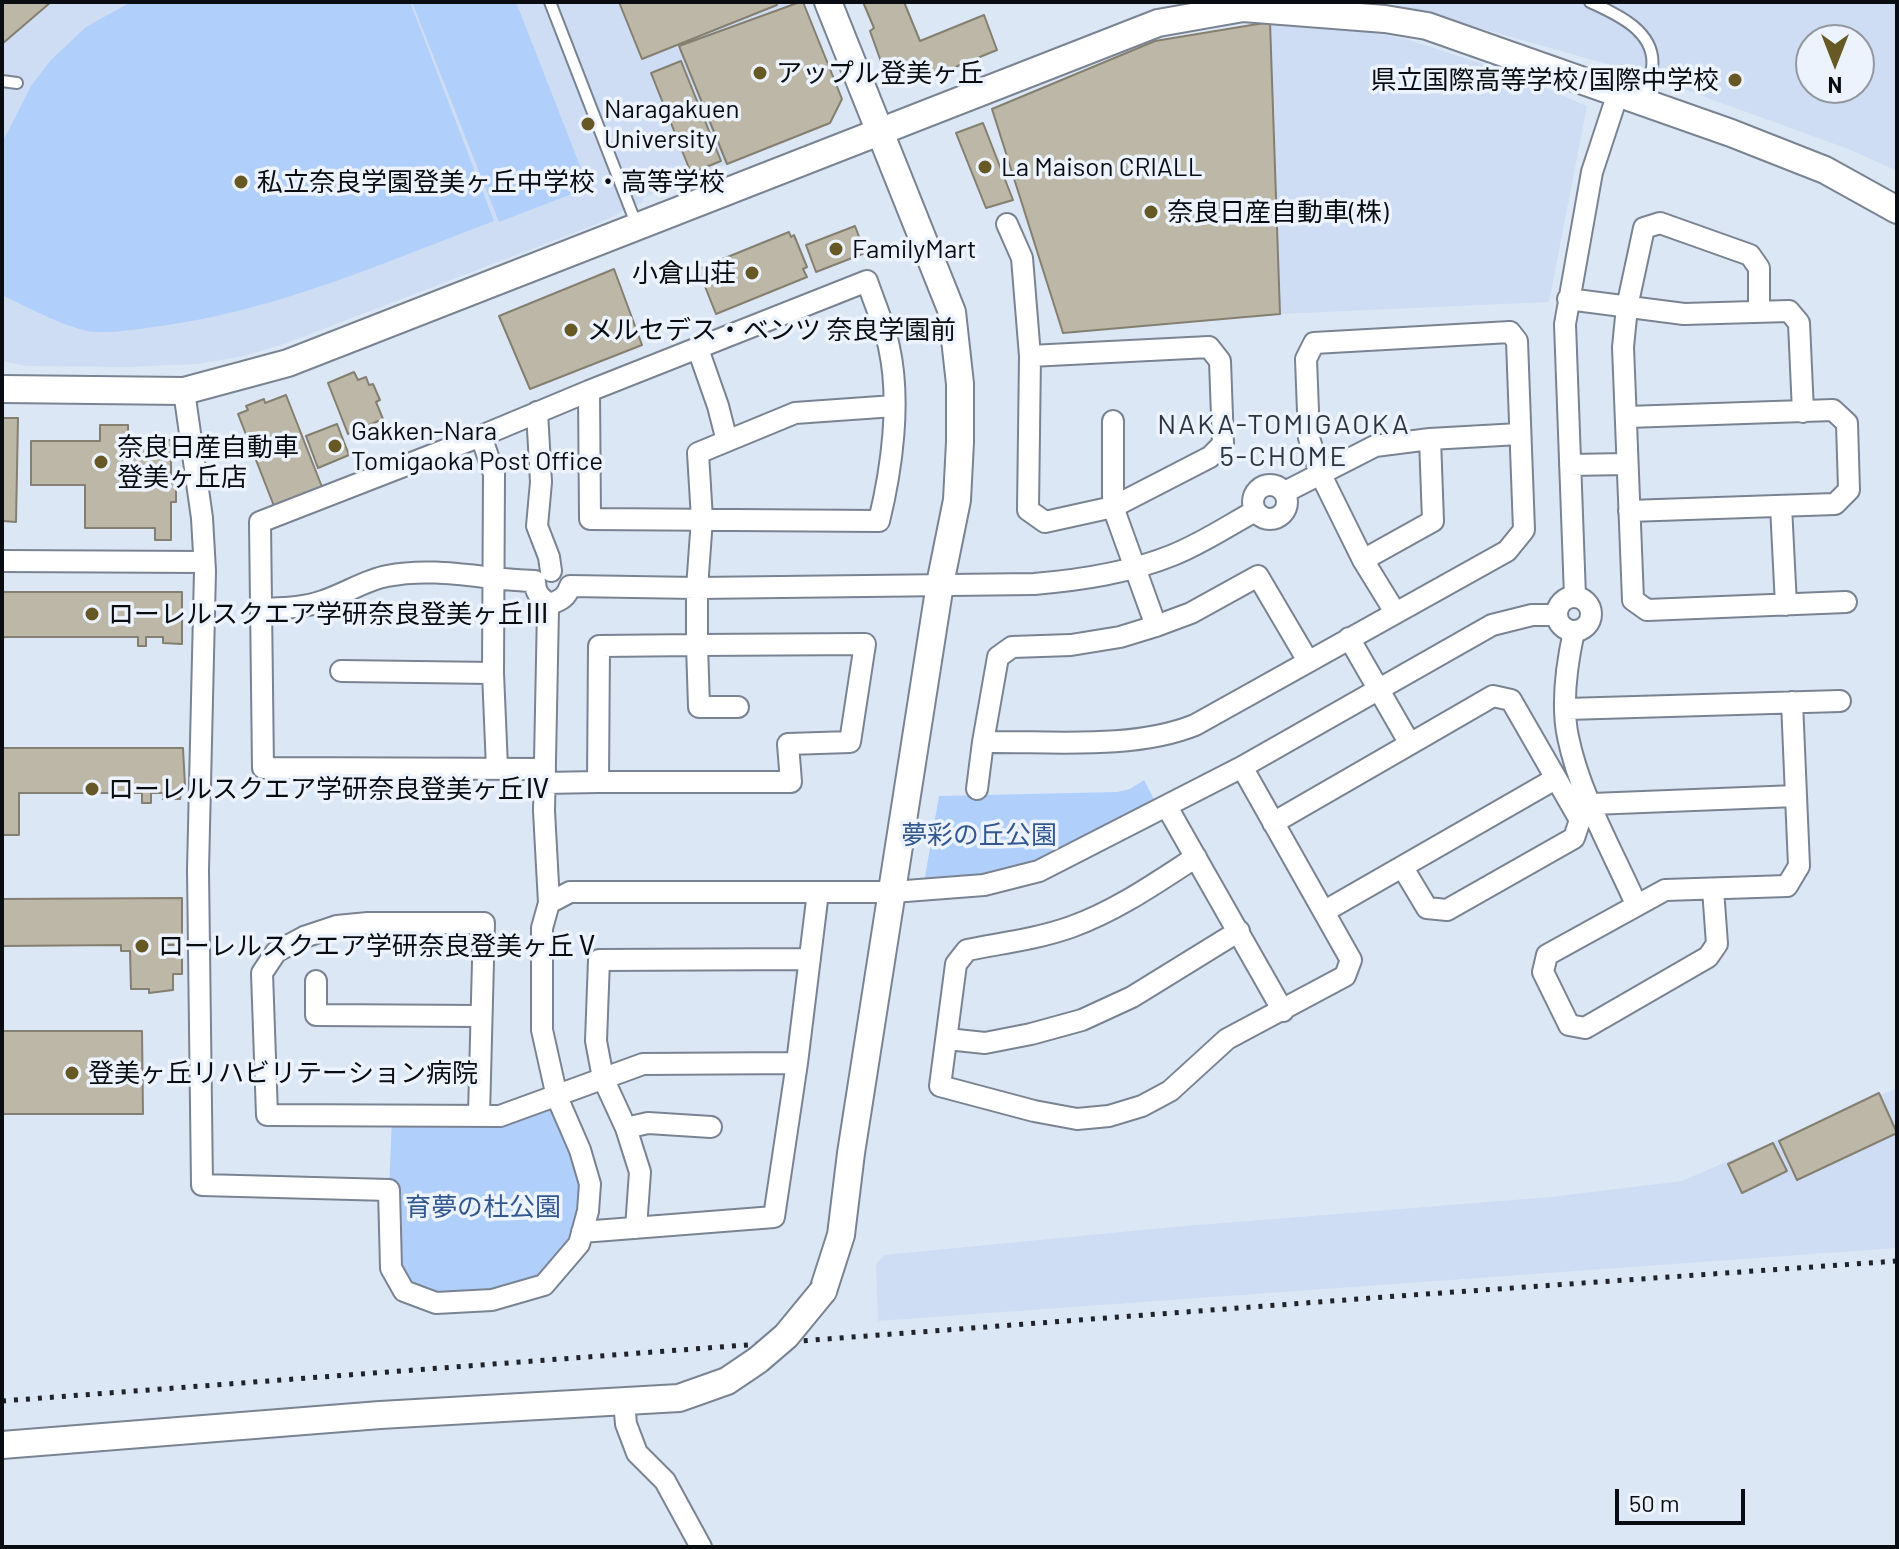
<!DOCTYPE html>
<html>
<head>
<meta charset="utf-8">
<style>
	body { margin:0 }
	#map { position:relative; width:1899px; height:1549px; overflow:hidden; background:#dce7f6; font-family:Barlow,sans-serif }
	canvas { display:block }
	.frame { position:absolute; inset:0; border:4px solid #090c11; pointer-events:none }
	.north { position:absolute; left:1795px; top:24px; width:80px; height:80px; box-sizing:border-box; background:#edf3fd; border:2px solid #92979f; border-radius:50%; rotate:180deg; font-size:22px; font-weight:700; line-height:32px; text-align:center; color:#090c11 }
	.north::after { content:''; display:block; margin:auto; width:28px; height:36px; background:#675926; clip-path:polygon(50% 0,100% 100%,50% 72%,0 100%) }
	.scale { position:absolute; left:1615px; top:1489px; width:130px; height:36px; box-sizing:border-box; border:4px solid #090c11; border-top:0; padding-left:10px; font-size:24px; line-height:28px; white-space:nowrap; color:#090c11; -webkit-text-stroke:6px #edf3fd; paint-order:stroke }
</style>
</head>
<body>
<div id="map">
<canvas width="1899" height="1549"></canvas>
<div class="frame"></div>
<div class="north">N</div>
<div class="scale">50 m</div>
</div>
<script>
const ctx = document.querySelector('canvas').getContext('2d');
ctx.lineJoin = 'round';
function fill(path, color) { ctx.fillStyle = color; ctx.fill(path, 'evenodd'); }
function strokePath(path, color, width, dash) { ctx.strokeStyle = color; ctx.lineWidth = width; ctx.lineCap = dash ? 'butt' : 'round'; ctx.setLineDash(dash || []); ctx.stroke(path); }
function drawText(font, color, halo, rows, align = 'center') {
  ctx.font = font + ' Barlow,"Noto Sans JP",sans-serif'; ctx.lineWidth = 7; ctx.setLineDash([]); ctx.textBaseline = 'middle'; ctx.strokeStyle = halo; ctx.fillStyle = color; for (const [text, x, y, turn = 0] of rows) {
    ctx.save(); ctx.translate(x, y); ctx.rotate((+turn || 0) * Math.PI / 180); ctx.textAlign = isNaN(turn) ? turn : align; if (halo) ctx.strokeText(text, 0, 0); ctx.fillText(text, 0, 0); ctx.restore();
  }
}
fill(new Path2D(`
	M2 2H795L679 46 727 164 642 198 643 202 597 224 284 344 244 356 197 364 129 367 27 366 2 361Z
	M1386 2H1897V171L1851 150 1636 72ZM1811 40H1859V88H1811Z
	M1270 22 1364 31 1406 39 1508 72 1587 106 1549 302 1280 314Z
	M1897 1088V1248L878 1321 876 1264 884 1255 1173 1227 1551 1197 1682 1181Z`), '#ceddf3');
fill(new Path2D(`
	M131 2H410L494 221C388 261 282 308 168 325 145 328 118 333 95 332 70 330 27 307 4 296L2 297V143L31 86 51 60 86 27Z
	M412 2H516L582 171 572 176 577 192 499 222Z
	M1144 780 1156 803 1058 856 1004 871 924 883 939 796 1117 792 1130 789Z
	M557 1097 588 1211 544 1285 492 1300 404 1291 389 1190 392 1117 479 1115Z`), '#b1cffb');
const building = new Path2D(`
	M2 2H51L2 44Z
	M619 2H776L777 5 642 59Z
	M800 2H803L842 99 830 123 727 164 679 46Z
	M863 2H904L920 41 984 15 997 50 911 85 891 76 888 68 884 70 870 31 874 28Z
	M1270 22 1280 314 1063 333 992 109 1155 41Z
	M681 61 721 161 691 173 651 73Z
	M983 123 1013 200 986 208 956 133Z
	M855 226 865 253 816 272 806 245Z
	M789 232 791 237 794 235 807 267 803 269 807 277 716 314 698 269Z
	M614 269 642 345 530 389 499 316Z
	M354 372 358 380 366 377 369 385 373 384 380 400 376 402 383 419 348 434 328 383Z
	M286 395 322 487 274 506 238 414 248 410 246 406 264 399 265 403Z
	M2 418H18L16 522 2 521Z
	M337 424 349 455 318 468 306 436Z
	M100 425H128V440H171V483H176V502H171V540H155V528H85V485H31V441H100Z
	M2 592H182V644L163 643V637H146V646H138V637H4L2 642Z
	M2 748H183L185 786H182L180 799H163V793H151V803H142V793H19V835H2Z
	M182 898V932L179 945H163V956H182V974H173V990L149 993V989H131L130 951H121V945L2 946V899Z
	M2 1031H142L143 1114H2Z
	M1879 1093 1897 1133 1797 1180 1779 1141Z
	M1773 1143 1787 1171 1742 1193 1728 1164Z`);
fill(building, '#bcb7a6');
strokePath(building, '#847f70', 2);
const lane = new Path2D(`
	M550 2 637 226
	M1590 2C1617 14 1657 32 1652 68 1650 79 1645 90 1641 99
	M2 81 17 83`);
const street = new Path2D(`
	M1007 224 1022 258 1030 356 1028 510 1045 522 1113 507 1210 457 1223 444 1220 361 1209 347 1030 356
	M867 281C874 302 884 324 889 347 901 401 892 468 879 521L590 519 589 391Z
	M1568 299 1684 314 1789 311 1799 323 1803 412
	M1759 311V268L1750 255 1660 223 1644 228 1627 307 1623 347 1633 600 1647 610 1846 602
	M698 349 718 406 727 441
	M184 391 202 518 205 571 198 870 202 1185 389 1190 391 1268 404 1291 436 1303 492 1300 544 1285 579 1244 588 1211 590 1184 580 1150 557 1097 542 1030V928L549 903 570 892H893L984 885 1039 871 1242 767 1492 625 1532 615H1557
	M537 412 541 482 537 526 549 557 551 571
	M1627 417 1833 410 1847 423 1849 490 1835 504 1629 511
	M1113 421V507L1156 626
	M481 436 589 391
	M1570 465 1626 464
	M1253 502a17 17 0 1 1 34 0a17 17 0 1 1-34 0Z
	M1285 492 1375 446 1430 439 1519 434
	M1781 506 1786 605
	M1363 560 1433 521 1430 439
	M2 561 204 562
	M1575 596 1565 324 1592 172 1618 93
	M1557 614a17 17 0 1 1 34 0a17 17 0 1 1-34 0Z
	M550 604C561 600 567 597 570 586L697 588 1034 584C1081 580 1129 573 1173 555 1201 544 1228 526 1255 511
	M262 609C283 608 303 608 323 601 345 594 365 580 387 576 437 566 485 580 535 581 535 593 540 598 550 604
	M1574 631C1567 663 1561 704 1568 737 1580 795 1612 850 1636 904
	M1349 638 1410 744 1493 696 1511 700 1580 820 1574 838 1447 910 1427 908 1403 868
	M341 671 493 673
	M1567 709 1840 701
	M983 742 998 657 1012 647 1071 645 1120 637 1156 626 1191 613 1258 576 1308 661
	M497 768 493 673 494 474 481 436 260 522 263 768 545 769
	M598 782H791L788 744 850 742 865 644 697 645 699 707H738
	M544 783 598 782 599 646 697 645V588L702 519 698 453 795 413 894 406
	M977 789 983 742C1050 741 1133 750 1195 725L1507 551 1524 530 1517 341 1510 332 1314 343 1306 359 1309 438 1320 473 1363 560 1395 612
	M1592 804 1796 796
	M1167 807 1283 1011
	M1273 823 1410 744
	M1196 857C1156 883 1116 911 1071 927 1037 939 1002 943 967 950L956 964 940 1086 1034 1111 1077 1119 1109 1116 1142 1106 1170 1091 1227 1039 1345 976 1351 960 1242 767
	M1713 889 1717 944 1708 957 1585 1028 1569 1025 1543 972 1547 955 1665 890 1787 886 1799 866 1792 702
	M549 903 544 811 548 609 550 604
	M1325 911 1555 779
	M316 981V1015L480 1016
	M947 1039 985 1043 1031 1034 1082 1020 1132 997 1239 931
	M479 1115 484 923H368L337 926 304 937 276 952 262 973 267 1115 500 1116 643 1064 797 1063
	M626 1128 648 1123 711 1127
	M636 1228 640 1172 626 1128 603 1078 596 1041 599 960 810 959
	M582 1232 774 1217 797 1063 818 892
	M624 1401 626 1424 637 1453 665 1481 701 1547`);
const secondary = new Path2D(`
	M2 389 184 391 288 363 1158 23 1243 8 1385 19 1427 26 1731 133 1825 170 1897 210
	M823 1291 841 1235 851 1153 940 584 957 500 960 442V384L952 312 828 2
	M2 1445 380 1415 679 1398 727 1381 758 1360`);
strokePath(lane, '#7a8391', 14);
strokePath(street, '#7a8391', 24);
strokePath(secondary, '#7a8391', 30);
strokePath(lane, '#fff', 10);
strokePath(street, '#fff', 20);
strokePath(secondary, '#fff', 26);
strokePath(new Path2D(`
	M2 1401 1398 1296 1897 1261`), '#20242a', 5, [4, 8]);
const secondaryBridge = new Path2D(`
	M758 1360 786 1336 823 1291`);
strokePath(secondaryBridge, '#7a8391', 30, []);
strokePath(secondaryBridge, '#fff', 26);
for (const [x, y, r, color] of [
	[760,73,8,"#675926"],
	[1735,80,8,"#675926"],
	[588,124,8,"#675926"],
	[985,167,8,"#675926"],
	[241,182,8,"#675926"],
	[1151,212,8,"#675926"],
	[836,249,8,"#675926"],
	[752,273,8,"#675926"],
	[571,330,8,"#675926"],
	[335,446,8,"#675926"],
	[101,462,8,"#675926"],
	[92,614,8,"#675926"],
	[92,789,8,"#675926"],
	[142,946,8,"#675926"],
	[72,1073,8,"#675926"]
]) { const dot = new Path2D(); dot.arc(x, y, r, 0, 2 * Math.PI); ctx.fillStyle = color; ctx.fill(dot); strokePath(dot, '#edf3fd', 3); }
drawText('26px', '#090c11', '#edf3fd', [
	["アップル登美ヶ丘",776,73],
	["県立国際高等学校/国際中学校",1719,80,"right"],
	["Naragakuen",604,109],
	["University",604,139],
	["La Maison CRIALL",1001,167],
	["私立奈良学園登美ヶ丘中学校・高等学校",257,182],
	["奈良日産自動車(株)",1167,212],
	["FamilyMart",852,249],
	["小倉山荘",736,273,"right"],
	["メルセデス・ベンツ 奈良学園前",587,330],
	["Gakken-Nara",351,431],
	["Tomigaoka Post Office",351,461],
	["奈良日産自動車",117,447],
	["登美ヶ丘店",117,477],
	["ローレルスクエア学研奈良登美ヶ丘Ⅲ",108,614],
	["ローレルスクエア学研奈良登美ヶ丘Ⅳ",108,789],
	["ローレルスクエア学研奈良登美ヶ丘Ⅴ",158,946],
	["登美ヶ丘リハビリテーション病院",88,1073]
], 'left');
drawText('26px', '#32588f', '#edf3fd', [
	["夢彩の丘公園",979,835],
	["育夢の杜公園",483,1207]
]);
ctx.letterSpacing = '2px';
drawText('28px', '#2c3440', '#edf3fd', [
	["NAKA-TOMIGAOKA",1284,425],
	["5-CHOME",1284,457]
]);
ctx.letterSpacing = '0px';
</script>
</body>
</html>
